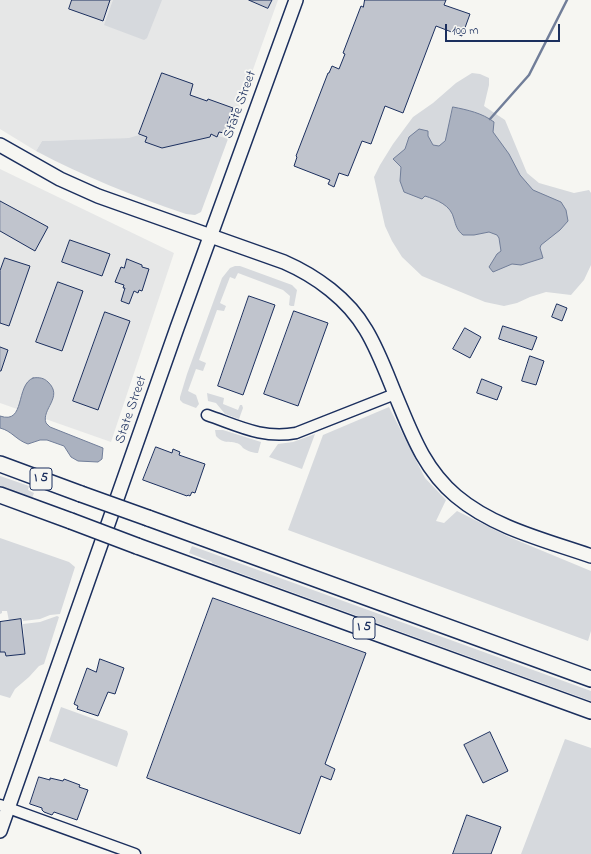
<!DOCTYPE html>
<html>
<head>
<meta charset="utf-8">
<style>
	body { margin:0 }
	#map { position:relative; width:591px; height:854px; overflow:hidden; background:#f6f6f2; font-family:"Indie Flower",sans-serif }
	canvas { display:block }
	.scale { position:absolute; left:445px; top:24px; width:115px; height:18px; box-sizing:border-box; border:2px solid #1b2f5e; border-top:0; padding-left:5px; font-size:12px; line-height:14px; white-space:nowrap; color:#1b2f5e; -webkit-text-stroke:3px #f6f6f2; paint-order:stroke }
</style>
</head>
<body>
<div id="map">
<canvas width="591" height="854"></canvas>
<div class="scale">100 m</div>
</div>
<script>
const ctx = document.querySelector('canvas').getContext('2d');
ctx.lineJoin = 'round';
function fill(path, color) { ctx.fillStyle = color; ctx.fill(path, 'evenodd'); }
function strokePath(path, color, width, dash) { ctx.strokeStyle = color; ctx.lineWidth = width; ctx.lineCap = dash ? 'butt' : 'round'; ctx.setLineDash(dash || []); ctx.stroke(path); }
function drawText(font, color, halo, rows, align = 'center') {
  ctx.font = font + ' "Indie Flower",sans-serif'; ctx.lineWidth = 4; ctx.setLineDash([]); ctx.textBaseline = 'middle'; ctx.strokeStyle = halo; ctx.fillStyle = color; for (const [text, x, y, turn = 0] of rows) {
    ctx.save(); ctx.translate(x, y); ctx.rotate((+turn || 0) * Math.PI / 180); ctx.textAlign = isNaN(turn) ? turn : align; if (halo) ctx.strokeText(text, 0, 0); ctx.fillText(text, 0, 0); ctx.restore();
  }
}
fill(new Path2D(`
	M0 0H278L228 139 210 137 162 148 145 142 146 138 42 141 36 151 0 129Z
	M0 169 174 253 111 442 0 403Z`), '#e6e7e7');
fill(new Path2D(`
	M113 0H162L147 38 144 40 104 25Z
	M472 73 480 74 489 78V85L484 106 505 120 527 173 539 183 574 193 589 190 591 193V265L584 280 571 295 546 292 530 297 517 303 504 306 485 302 422 276 402 257 392 241 385 226 374 177 380 165 393 144 413 117 433 103 456 83Z
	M211 134 228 139 201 212 195 215 186 214C133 196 85 177 36 151L42 141 129 138 139 135 147 137 145 142 162 148 210 137Z
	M235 266H240L292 285 297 290 294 306H291L289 305 290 296 283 290 238 273 235 279 230 277 220 303 226 306 224 311 217 310 199 360 206 363 203 371 196 369 188 391 196 395 199 404 196 408 183 403 180 400V397L187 374 222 278 230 268Z
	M207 393 224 398 223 404 238 410 240 405H242L243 408 239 419 225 414 216 403 208 401Z
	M389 407 425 478 446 500 436 521 444 523 457 511 509 537 591 571V631L588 641 288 530 323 435Z
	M215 430H223L261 442 258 453C254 453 247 451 243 448 242 447 241 445 239 444 231 440 224 445 216 436Z
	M315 434 302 469 269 457 278 444 293 442Z
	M0 476 29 486 28 490 34 493 32 498 0 486Z
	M0 538 69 562 75 567 60 614 50 615 40 619 23 621V619L9 621 7 611H2V613L0 614Z
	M192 546 591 691V701L212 563V562L189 553Z
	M57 616 59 617 44 664 39 666 29 677 15 689 10 698 0 695V652H5L6 656 25 654 23 624 40 622Z
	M61 707 127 731 128 734 117 767 49 741Z
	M565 739 591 748V854H521Z`), '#d6d9dd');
const water = new Path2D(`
	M453 107C468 110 482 113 494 122L493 132 509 154 520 175 533 190 561 202 566 210 568 221 560 230 541 245 540 248 543 258 521 265 512 264 493 272 489 267 497 254 501 251 499 238 497 235 489 232 474 235H463C457 230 456 226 454 219 451 205 437 200 425 196L422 199 404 192 400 181 401 167 393 159 405 149 409 137 419 129 428 131V136L433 145 439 146 445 141Z
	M33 378C39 377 44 378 48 382 64 397 41 409 46 423L50 427 103 448 102 459 98 462 78 461 71 457 64 446 47 440H40L28 444C16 440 12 431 0 428V416C26 425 15 385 33 378Z`);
fill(water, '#abb2c0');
strokePath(water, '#717e99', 1);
strokePath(new Path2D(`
	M490 119 529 75 567 0`), '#717e99', 2.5);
const building = new Path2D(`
	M72 0H110L103 21 69 9Z
	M249 0H272L268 8Z
	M365 0H446L444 5 470 14 462 36 436 26 403 113 385 106 371 144 362 141 348 176 339 173 334 187 328 184 330 180 294 166 297 157 296 156 328 73H329L332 66 339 69 345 54 343 53 361 6 363 7Z
	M162 73 193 84 190 95 207 101 208 99 233 108 224 133 219 132 217 137 211 134 210 137 162 148 145 142 147 137 139 134Z
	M0 201 48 227 35 251 0 231Z
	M70 240 110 254 102 276 62 262Z
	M5 258 30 266 9 326 0 323V271Z
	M127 259 142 265V267L149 269 142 291 139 290 138 293 134 291 129 304 121 301 125 288H123L124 285 115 282 121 267 124 268Z
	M58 282 83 291 62 351 36 342Z
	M249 296 275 305 243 395 218 386Z
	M557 304 567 308 562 321 552 317Z
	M294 311 328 323 298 406 264 394Z
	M105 312 130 321 98 410 73 401Z
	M503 326 537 337 532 350 499 339Z
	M465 328 481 337 470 358 453 349Z
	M0 347 8 350 1 371H0Z
	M530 356 544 361 536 385 522 381Z
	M482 379 502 387 497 400 477 393Z
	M156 447 172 453 173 449 180 452 179 455 205 464 195 493 192 492 190 496 188 495 187 496 143 480Z
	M213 598 366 653 325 764 335 769 331 780 321 776 300 834 147 778Z
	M21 619 25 654 6 656 5 652H0V622Z
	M100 659 124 668 115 694 108 692 98 716 77 709 78 706 74 704 87 668 96 672Z
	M490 732 508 771 483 783 464 745Z
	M39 777 50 780V778L63 781 64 779 80 785 79 787 88 790 77 820 54 812 52 815 44 812 42 810V808L30 804Z
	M467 815 501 827 491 854H453Z`);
fill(building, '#c0c4cd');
strokePath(building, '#1b2f5e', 1);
const minor = new Path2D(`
	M207 415C239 426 262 439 296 433L395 394
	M0 805 135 854`);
const major = new Path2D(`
	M0 145 60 179 98 196 284 262C316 276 348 299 366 330 378 350 386 372 395 394 411 432 423 468 456 496 494 528 545 540 591 556
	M0 831 177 328 296 0`);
const highway = new Path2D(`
	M0 464 81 494
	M0 495 71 521
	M148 518 591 679
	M137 546 591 711`);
strokePath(minor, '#1b2f5e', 13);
strokePath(major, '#1b2f5e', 16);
strokePath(highway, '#1b2f5e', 18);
strokePath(minor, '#f6f6f2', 10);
strokePath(major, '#f6f6f2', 13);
strokePath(highway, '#f6f6f2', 15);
const highwayBridge = new Path2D(`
	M81 494 148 518
	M71 521 137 546`);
strokePath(highwayBridge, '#1b2f5e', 18, []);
strokePath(highwayBridge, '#f6f6f2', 15);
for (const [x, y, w] of [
	[41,479,22],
	[364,628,22]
]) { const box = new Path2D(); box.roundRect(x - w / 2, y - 11, w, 22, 3); ctx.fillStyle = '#f6f6f2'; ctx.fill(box); strokePath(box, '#1b2f5e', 1); }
drawText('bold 13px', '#1b2f5e', null, [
	["I 5",41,479],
	["I 5",364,628]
]);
drawText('14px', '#1b2f5e', '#f6f6f2', [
	["State Street",241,105,-70],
	["State Street",132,410,-71]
]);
</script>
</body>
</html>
